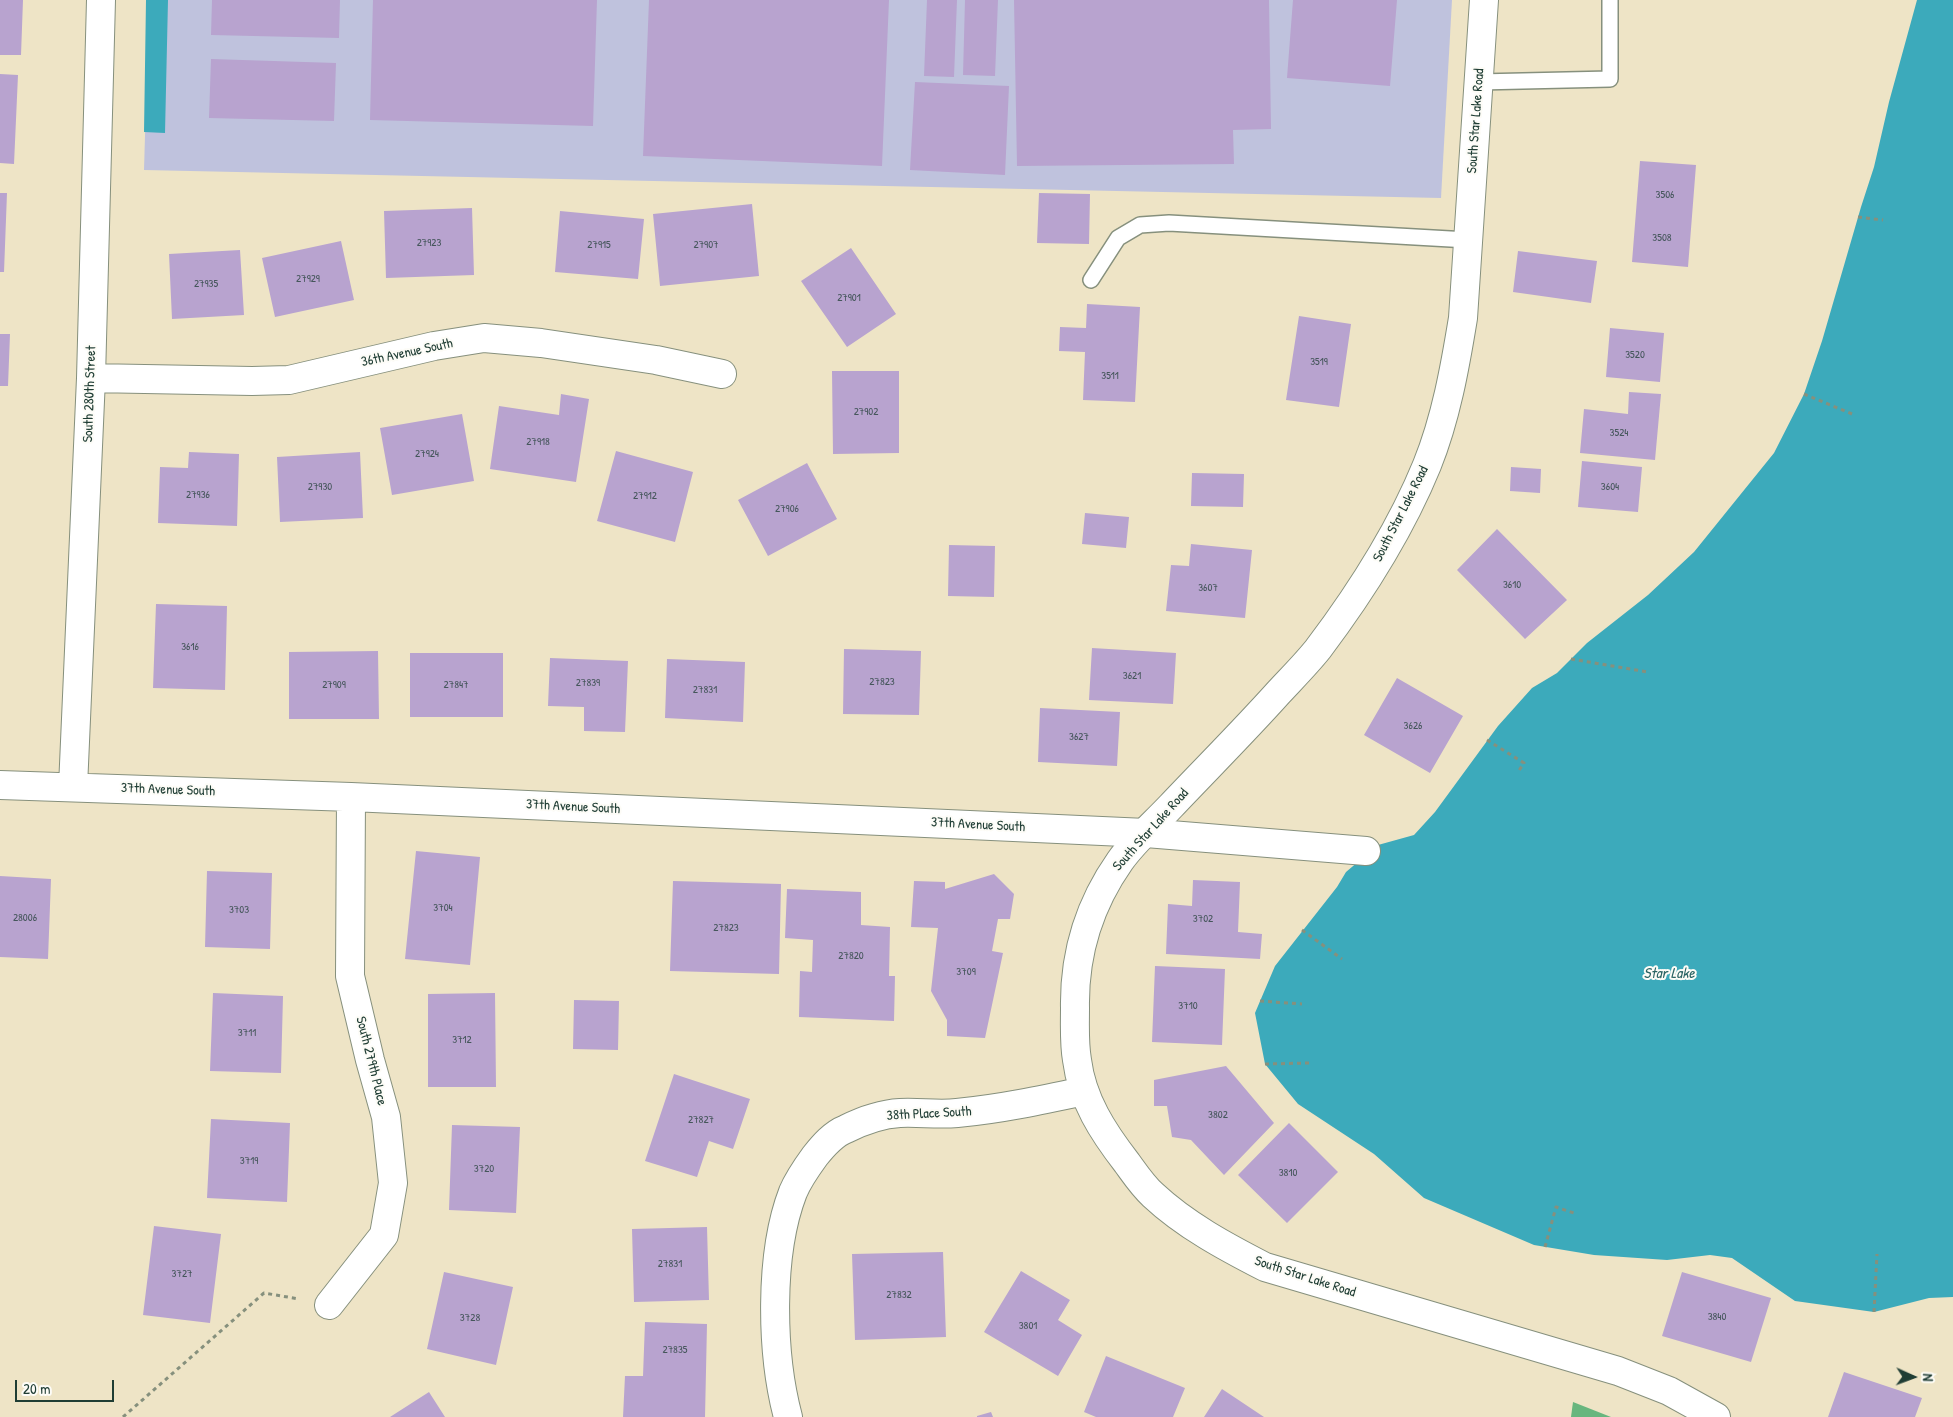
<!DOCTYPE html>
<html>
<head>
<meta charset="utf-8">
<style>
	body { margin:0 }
	#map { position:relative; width:1953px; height:1417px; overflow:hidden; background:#eee4c6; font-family:"Patrick Hand",sans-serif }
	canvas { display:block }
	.north { position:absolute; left:1888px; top:1352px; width:50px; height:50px; -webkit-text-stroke:4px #fdfcf7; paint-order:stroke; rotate:92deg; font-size:14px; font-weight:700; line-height:20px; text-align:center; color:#1f3d34 }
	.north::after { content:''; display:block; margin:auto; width:18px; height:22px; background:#1f3d34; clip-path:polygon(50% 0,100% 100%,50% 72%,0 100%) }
	.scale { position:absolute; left:15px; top:1380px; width:99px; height:22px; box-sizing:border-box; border:2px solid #1f3d34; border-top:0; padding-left:6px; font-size:15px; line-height:18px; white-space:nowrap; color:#1f3d34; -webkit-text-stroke:4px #fdfcf7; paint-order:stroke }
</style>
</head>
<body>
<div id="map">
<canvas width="1953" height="1417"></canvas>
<div class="north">N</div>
<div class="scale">20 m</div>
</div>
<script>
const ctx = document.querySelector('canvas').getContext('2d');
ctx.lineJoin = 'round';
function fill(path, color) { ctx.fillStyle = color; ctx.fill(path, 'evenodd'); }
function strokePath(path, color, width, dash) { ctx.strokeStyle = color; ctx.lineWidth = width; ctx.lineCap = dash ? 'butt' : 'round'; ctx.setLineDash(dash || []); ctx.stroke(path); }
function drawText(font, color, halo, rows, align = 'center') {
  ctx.font = font + ' "Patrick Hand",sans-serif'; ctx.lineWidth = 4; ctx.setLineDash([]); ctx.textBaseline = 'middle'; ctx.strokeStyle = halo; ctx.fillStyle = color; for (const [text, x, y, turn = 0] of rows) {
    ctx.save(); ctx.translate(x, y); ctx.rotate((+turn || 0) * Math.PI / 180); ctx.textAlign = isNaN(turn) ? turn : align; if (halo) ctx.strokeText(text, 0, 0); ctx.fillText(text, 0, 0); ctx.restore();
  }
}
fill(new Path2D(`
	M149 0H1452L1441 198 144 170Z`), '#bfc2dd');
fill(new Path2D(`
	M1573 1402 1611 1417H1571Z`), '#68b67e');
fill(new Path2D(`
	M146 0H168L165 133 144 132Z
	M1917 0H1953V1297L1929 1298 1874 1312 1795 1301 1732 1258 1710 1255 1667 1260 1594 1255 1534 1245 1424 1198 1374 1154 1298 1104 1265 1064 1255 1013 1275 966 1337 887 1346 872 1378 845 1414 835 1435 812 1498 726 1532 688 1557 673 1587 643 1648 595 1694 552 1774 453 1804 394 1822 341 1861 207 1874 167 1889 102Z`), '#3caabb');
fill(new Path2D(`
	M0 0H23L21 55H0Z
	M212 0H340L339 38 211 35Z
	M373 0H597L593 126 370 120Z
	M649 0H889L882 166 643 156Z
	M927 0H957L954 77 924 76Z
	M965 0H998L995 76 963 75Z
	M1014 0H1269L1271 129 1233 130 1234 164 1017 166Z
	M1293 0H1397L1390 86 1287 78Z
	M211 59 336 63 334 121 209 118Z
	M0 74 18 75 14 164 0 163Z
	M915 82 1009 86 1005 175 910 170Z
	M1640 161 1696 165 1688 267 1632 262Z
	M0 193H7L4 272H0Z
	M1039 193 1090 194 1089 244 1037 243Z
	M752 204 759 276 660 286 653 214Z
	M472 208 474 275 386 278 384 211Z
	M560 211 644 219 638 279 555 272Z
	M341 241 354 300 275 317 262 258Z
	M851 248 896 314 847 347 801 281Z
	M240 250 244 315 172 319 169 254Z
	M1518 251 1597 261 1591 303 1513 292Z
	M1087 304 1140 307 1135 402 1083 400 1085 352 1059 351 1060 327 1086 328Z
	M1299 316 1351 324 1339 407 1286 400Z
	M1610 328 1664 333 1660 382 1606 377Z
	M0 334H10L8 386H0Z
	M832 371H899V453L833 454Z
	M1629 392 1661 394 1655 460 1580 453 1584 409 1628 414Z
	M561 394 589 399 576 482 490 469 499 406 559 415Z
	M462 414 474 481 392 495 380 428Z
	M616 451 693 472 675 542 597 521Z
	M189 452 239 454 237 526 158 523 160 467 188 468Z
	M360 452 363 518 280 522 277 457Z
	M1582 461 1642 467 1638 512 1578 507Z
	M807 463 837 519 768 556 738 500Z
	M1511 467 1541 469 1540 493 1510 491Z
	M1192 473 1244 474 1243 507 1191 506Z
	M1085 513 1129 517 1126 548 1082 544Z
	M1497 529 1567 600 1525 639 1457 570Z
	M1191 544 1252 550 1245 618 1166 611 1171 565 1189 566Z
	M949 545 995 546 994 597 948 596Z
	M156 604 227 606 225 690 153 688Z
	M1092 648 1176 653 1173 704 1089 700Z
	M844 649 921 651 919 715 843 714Z
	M378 651 379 719H289V652Z
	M410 653H503V717H410Z
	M550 658 628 661 625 732 584 731V707L548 706Z
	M667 659 745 662 743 722 665 718Z
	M1397 678 1463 716 1430 773 1364 735Z
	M1040 708 1120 712 1117 766 1038 762Z
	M416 851 480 857 470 965 405 959Z
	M207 871 272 873 270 949 205 947Z
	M994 874 1014 894 1010 919H998L992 951 1003 953 985 1038 947 1036V1020L931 991 938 928 911 927 914 881 945 882V889Z
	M0 876 51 879 48 959 0 957Z
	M1193 880 1240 882 1238 932 1262 934 1260 959 1166 954 1168 904 1192 906Z
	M673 881 781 884 779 974 670 971Z
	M787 889 861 892V925L890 927 889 976H895L894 1021 799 1017 800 971 812 972 813 940 785 938Z
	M1155 966 1225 969 1222 1045 1152 1042Z
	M213 993 283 996 281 1073 210 1071Z
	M495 993 496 1087H428V994Z
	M574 1000 619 1001 618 1050 573 1049Z
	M1226 1066 1274 1123 1224 1175 1191 1140 1172 1137 1167 1106H1154V1080Z
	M674 1074 750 1099 733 1149 709 1141 697 1177 645 1161Z
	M211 1119 290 1123 287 1202 207 1198Z
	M1289 1123 1338 1172 1287 1223 1238 1175Z
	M452 1125 520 1127 516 1213 449 1210Z
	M154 1226 221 1234 210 1323 143 1315Z
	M707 1227 709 1300 634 1302 632 1229Z
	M943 1252 946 1337 855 1340 852 1254Z
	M1021 1271 1070 1300 1058 1320 1082 1335 1058 1376 984 1332Z
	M444 1272 513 1287 496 1365 427 1349Z
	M1682 1272 1771 1298 1751 1362 1662 1336Z
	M645 1322 707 1324 705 1417H623L625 1376H643Z
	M1106 1356 1185 1388 1173 1417H1096L1084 1412Z
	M1844 1372 1922 1398 1915 1417H1828Z
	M1222 1389 1264 1417H1204Z
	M429 1392 445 1417H390Z
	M991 1412 993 1417H977V1416Z`), '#b8a3cf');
const service = new Path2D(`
	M1479 82 1610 79V0
	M1091 280 1118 238 1140 225 1169 223 1468 240`);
const minor = new Path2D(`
	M91 378 252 381 289 380 434 346 484 338 541 343 656 360 722 374
	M0 785 351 797 1146 833 1366 851
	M73 787 91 378 101 0
	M329 1305 384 1235 393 1183 386 1117 370 1060 350 976 351 797
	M788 1417C771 1353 769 1254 793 1192 798 1180 807 1167 815 1156 823 1146 833 1134 846 1129 862 1121 882 1114 900 1113 919 1112 938 1115 957 1113 1000 1109 1042 1100 1084 1091`);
const tertiary = new Path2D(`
	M1484 0 1463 318C1455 367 1446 418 1427 465 1400 531 1361 592 1318 649 1306 664 1292 678 1279 692 1244 731 1207 768 1171 806 1154 824 1134 841 1120 861 1089 905 1074 954 1075 1008 1075 1026 1074 1043 1077 1060 1082 1100 1103 1132 1127 1163 1135 1174 1143 1186 1153 1195 1185 1225 1226 1247 1265 1267L1618 1371 1669 1391 1716 1417`);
strokePath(service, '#86907d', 18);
strokePath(minor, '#86907d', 30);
strokePath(tertiary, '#86907d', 30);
strokePath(new Path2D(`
	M1858 217 1883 220
	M1804 394 1852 414
	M1571 659 1648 672
	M1487 740 1524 763 1518 772
	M1302 930 1342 959
	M1260 1001 1302 1004
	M1265 1064 1309 1063
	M1545 1247 1556 1207 1577 1214
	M1874 1312 1877 1254
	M123 1417 264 1293 299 1299`), '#86907d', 3, [4, 4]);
strokePath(service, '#fff', 15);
strokePath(minor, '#fff', 28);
strokePath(tertiary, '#fff', 28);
drawText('11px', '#45565b', null, [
	["3506",1665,195],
	["3508",1662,238],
	["27923",429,243],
	["27915",599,245],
	["27907",706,245],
	["27929",308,279],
	["27935",206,284],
	["27901",849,298],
	["3520",1635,355],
	["3519",1319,362],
	["3511",1110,376],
	["27902",866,412],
	["3524",1619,433],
	["27918",538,442],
	["27924",427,454],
	["27930",320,487],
	["3604",1610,487],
	["27936",198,495],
	["27912",645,496],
	["27906",787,509],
	["3610",1512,585],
	["3607",1208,588],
	["3616",190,647],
	["3621",1132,676],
	["27823",882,682],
	["27839",588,683],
	["27909",334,685],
	["27847",456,685],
	["27831",705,690],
	["3626",1413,726],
	["3627",1079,737],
	["3704",443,908],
	["3703",239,910],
	["28006",25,918],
	["3702",1203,919],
	["27823",726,928],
	["27820",851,956],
	["3709",966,972],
	["3710",1188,1006],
	["3711",247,1033],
	["3712",462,1040],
	["3802",1218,1115],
	["27827",701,1120],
	["3719",249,1161],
	["3720",484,1169],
	["3810",1288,1173],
	["27831",670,1264],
	["3727",182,1274],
	["27832",899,1295],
	["3840",1717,1317],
	["3728",470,1318],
	["3801",1028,1326],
	["27835",675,1350]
]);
drawText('14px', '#1f3d34', '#fdfcf7', [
	["South Star Lake Road",1476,121,-86],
	["36th Avenue South",407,353,-12],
	["South 280th Street",90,394,-88],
	["South Star Lake Road",1401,514,-63],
	["37th Avenue South",168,790,2],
	["37th Avenue South",573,807,3],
	["37th Avenue South",978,825,3],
	["South Star Lake Road",1151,830,-48],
	["South 279th Place",371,1061,76],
	["38th Place South",929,1114,-3],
	["South Star Lake Road",1305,1277,18]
]);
drawText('italic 15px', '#296363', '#fdfcf7', [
	["Star Lake",1669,974]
]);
</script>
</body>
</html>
